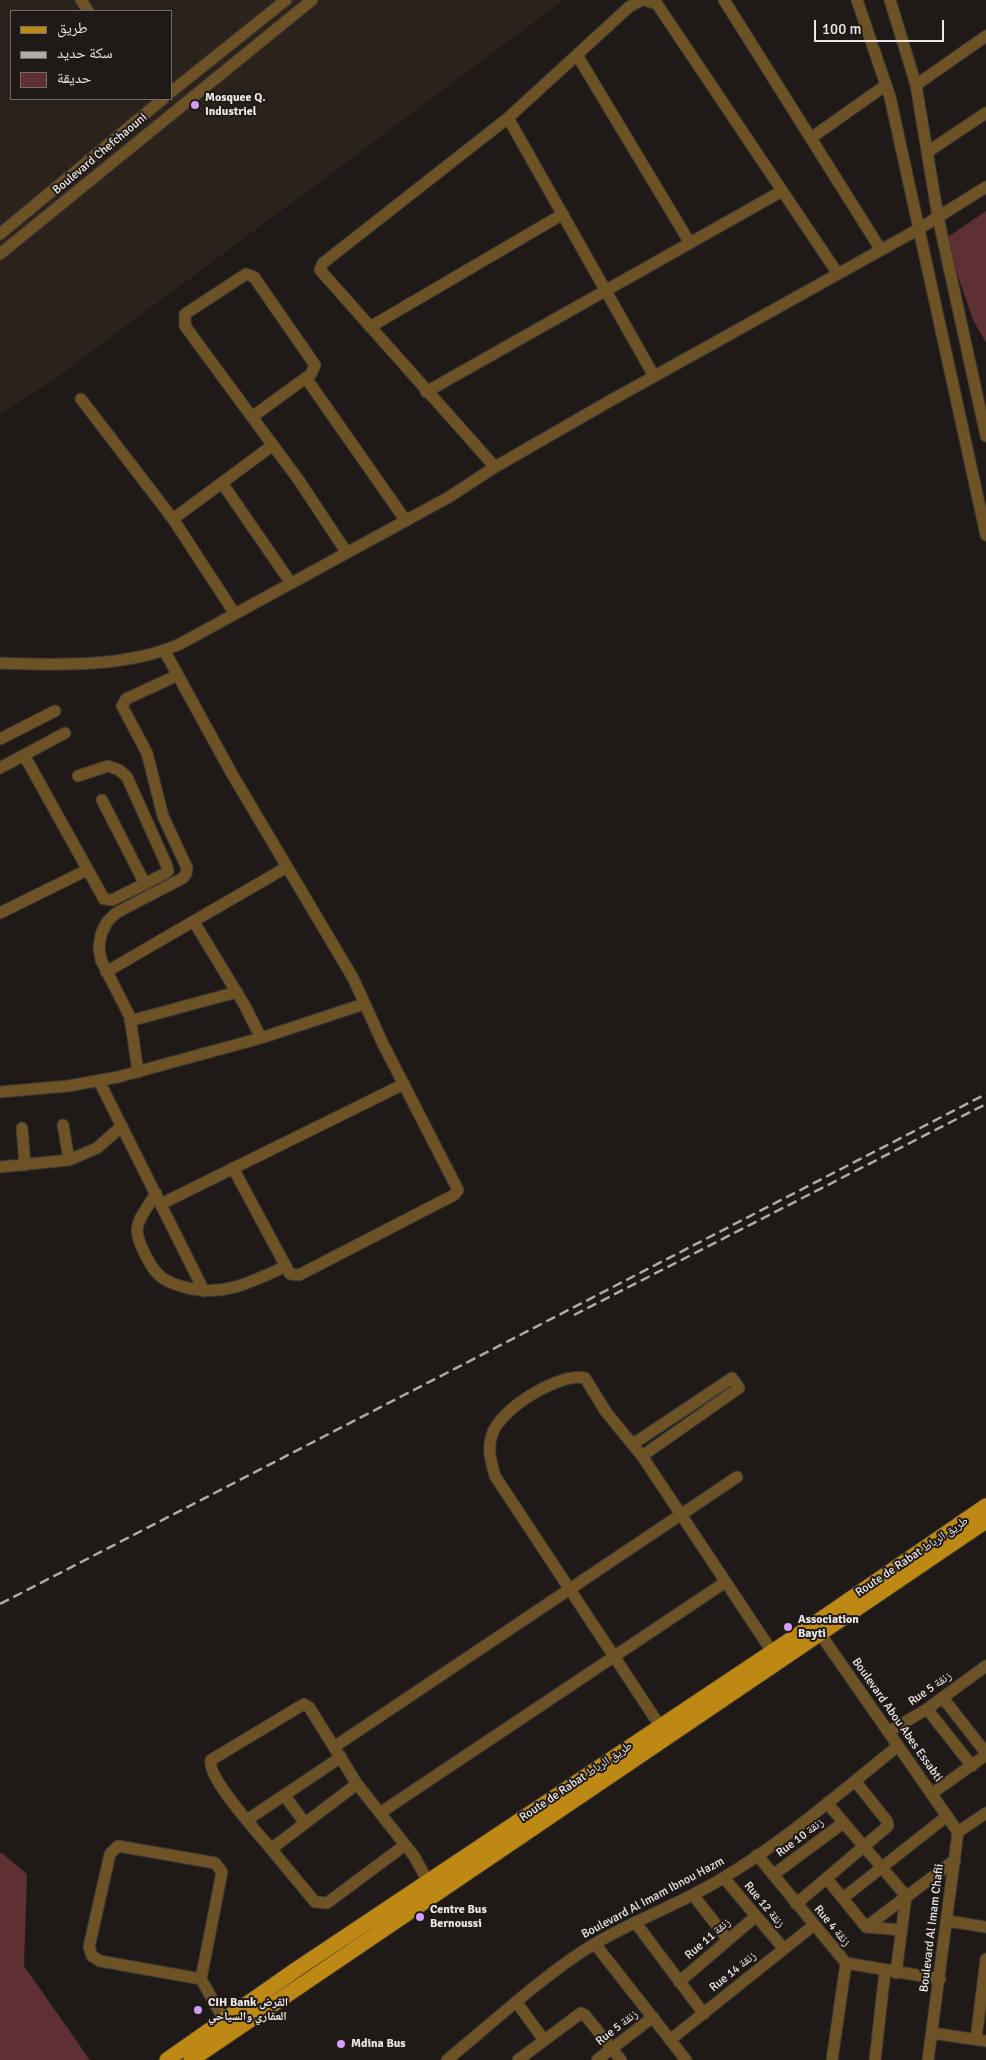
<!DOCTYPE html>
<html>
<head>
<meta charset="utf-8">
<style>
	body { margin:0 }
	#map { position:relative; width:986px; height:2060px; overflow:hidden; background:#1f1a17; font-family:Signika,"Noto Naskh Arabic",sans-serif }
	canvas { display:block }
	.legend { position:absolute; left:10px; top:10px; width:162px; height:90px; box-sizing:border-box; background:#1f1a17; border:1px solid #706c69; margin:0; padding:6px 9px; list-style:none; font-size:15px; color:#eae7e4 }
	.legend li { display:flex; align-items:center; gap:10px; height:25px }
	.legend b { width:25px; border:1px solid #706c69 }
	.scale { position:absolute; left:814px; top:20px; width:130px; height:22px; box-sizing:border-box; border:2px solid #eae7e4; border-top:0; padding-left:6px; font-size:15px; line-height:18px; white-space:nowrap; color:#eae7e4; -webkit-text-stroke:4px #1f1a17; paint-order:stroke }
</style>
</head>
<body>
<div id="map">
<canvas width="986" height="2060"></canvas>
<ul class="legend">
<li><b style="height:6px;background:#be8814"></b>طريق</li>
<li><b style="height:6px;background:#afaba8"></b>سكة حديد</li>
<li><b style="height:14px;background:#5d3034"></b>حديقة</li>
</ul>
<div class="scale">100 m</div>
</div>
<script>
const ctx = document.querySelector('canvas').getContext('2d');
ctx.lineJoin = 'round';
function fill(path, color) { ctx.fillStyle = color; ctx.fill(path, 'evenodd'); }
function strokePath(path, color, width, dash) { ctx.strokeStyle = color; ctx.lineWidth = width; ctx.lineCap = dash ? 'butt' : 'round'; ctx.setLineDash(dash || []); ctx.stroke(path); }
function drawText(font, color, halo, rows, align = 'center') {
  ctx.font = font + ' Signika,"Noto Naskh Arabic",sans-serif'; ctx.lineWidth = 4; ctx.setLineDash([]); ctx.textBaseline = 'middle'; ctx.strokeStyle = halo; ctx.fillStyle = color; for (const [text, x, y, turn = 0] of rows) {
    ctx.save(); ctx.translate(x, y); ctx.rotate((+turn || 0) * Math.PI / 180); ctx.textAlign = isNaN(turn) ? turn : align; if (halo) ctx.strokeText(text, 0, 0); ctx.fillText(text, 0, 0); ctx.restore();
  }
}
fill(new Path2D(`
	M0 0H564L55 379 0 414ZM11 11H171V99H11Z`), '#2b221b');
fill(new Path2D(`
	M986 211V343L973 320 945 239Z
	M2 1853 27 1874 24 1966 90 2060H0V1854Z`), '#5d3034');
const minor = new Path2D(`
	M81 0 88 11
	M645 0 657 4 838 274
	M724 0 881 250
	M857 0 890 97 986 535
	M890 0 916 85 938 217 986 436
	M577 55 690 243
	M916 85 986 36
	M171 92 286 0
	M508 118 654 376
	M811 138 886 85
	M929 151 986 113
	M0 234 163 99
	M0 254 312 0
	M370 327 563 214
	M306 378 406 521
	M426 392 782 191
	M81 399 173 519 235 614
	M252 417 311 374 315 365 254 277 246 274 185 314V326L249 413 252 417 298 479 347 553
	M495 467 320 270 323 263 508 118 629 7 642 0
	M222 483 291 583
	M173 519 273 445
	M164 650 232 774 353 978 383 1044 458 1190 454 1195 299 1275 290 1274 233 1168
	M0 663C59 665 125 668 180 644L449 497 495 467 608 402 917 230 986 187
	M0 739 55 711
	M24 755 104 899 112 900 164 874 168 871 167 866 127 777 119 770 108 766 78 776
	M0 768 65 733
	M102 800 145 884
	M0 913 87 870
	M194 922 245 1006 261 1038
	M106 972 287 867
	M130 1021 237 992
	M138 1072 130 1017 101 960 99 947 101 934 107 922 116 913 183 878 186 874 187 868 163 816 147 753 122 706 126 699 178 675
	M99 1081 204 1291
	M0 1092 68 1086 118 1077 261 1038 364 1004
	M63 1125 69 1160
	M22 1128 25 1165
	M0 1167 69 1160 97 1148 122 1126
	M156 1193C138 1223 129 1225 147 1258 156 1276 165 1282 184 1287 221 1298 252 1282 286 1266
	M161 1204 404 1084
	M633 1444 732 1378 739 1388 642 1456
	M816 1628 958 1832
	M943 1698 986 1753
	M927 1709 972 1766
	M660 1726 495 1476C491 1462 487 1449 492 1435 499 1409 560 1372 585 1378L606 1412 642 1456 771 1650
	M888 1732 927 1709 986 1666
	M334 1747 737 1477
	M357 1784 271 1849 315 1902 327 1903 405 1845
	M931 1794 986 1755
	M284 1795 305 1823
	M827 1803 906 1896 896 1973
	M380 1813 724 1583
	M247 1820 341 1757
	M271 1849C259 1834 206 1777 211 1760L304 1704 309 1707 357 1784 414 1856 431 1887
	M757 1855 846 1963 940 1979
	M773 1875 843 1823
	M724 1878 784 1949
	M827 1879 866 1927 902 1930
	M693 1895 728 1940
	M843 1898 947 1816
	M796 1904 888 1826 887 1821 855 1781
	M948 1921 986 1927
	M635 1922 704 2014
	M866 1927 955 1860
	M595 1944 686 2060
	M201 1979 100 1961 92 1956 89 1947 110 1854 118 1846 215 1863 222 1872 201 1979 224 2020
	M679 1982 755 1917
	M517 2003 544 2040
	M932 2033 986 2041
	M976 2039 986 1959
	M670 2040 814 1925
	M447 2060C491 2024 536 1982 583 1951 627 1922 678 1906 723 1878 784 1842 843 1790 898 1746
	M518 2060 581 2013 585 2015 621 2060
	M597 2060 653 2017
	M832 2060 846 1963
	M875 2060 885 1971
	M928 2060 958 1832 986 1813`);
const major = new Path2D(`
	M167 2060 297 1969 814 1624 986 1506
	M191 2060 986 1521`);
strokePath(minor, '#3b3734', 13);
strokePath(major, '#3b3734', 17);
strokePath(minor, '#6c5225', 11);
strokePath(major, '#be8814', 15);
strokePath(new Path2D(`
	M574 1315 986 1104
	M0 1604 986 1094`), '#afaba8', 2.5, [10, 5]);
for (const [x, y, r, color] of [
	[195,105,5,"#d49cfc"],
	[788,1627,5,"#d49cfc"],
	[420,1917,5,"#d49cfc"],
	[198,2010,5,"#d49cfc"],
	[341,2044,5,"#d49cfc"]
]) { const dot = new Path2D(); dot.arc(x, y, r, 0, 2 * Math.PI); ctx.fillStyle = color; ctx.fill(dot); strokePath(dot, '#1f1a17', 2); }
drawText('bold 12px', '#eae7e4', '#1f1a17', [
	["Mosquee Q.",205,98],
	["Industriel",205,112],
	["Association",798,1620],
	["Bayti",798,1634],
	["Centre Bus",430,1910],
	["Bernoussi",430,1924],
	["CIH Bank القرض",208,2003],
	["العقاري والسياحي",208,2017],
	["Mdina Bus",351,2044]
], 'left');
drawText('12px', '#eae7e4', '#1f1a17', [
	["Boulevard Chefchaouni",100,154,-40],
	["Route de Rabat طريق الرباط",912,1557,-34],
	["Rue 5 زنقة",930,1689,-35],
	["Boulevard Abou Abes Essabti",897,1720,55],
	["Route de Rabat طريق الرباط",576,1782,-34],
	["Rue 10 زنقة",800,1838,-37],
	["Boulevard Al Imam Ibnou Hazm",653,1898,-28],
	["Rue 12 زنقة",764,1905,50],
	["Rue 4 زنقة",832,1926,50],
	["Boulevard Al Imam Chafii",932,1928,-83],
	["Rue 11 زنقة",708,1939,-41],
	["Rue 14 زنقة",733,1972,-39],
	["Rue 5 زنقة",617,2028,-38]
]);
</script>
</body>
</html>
